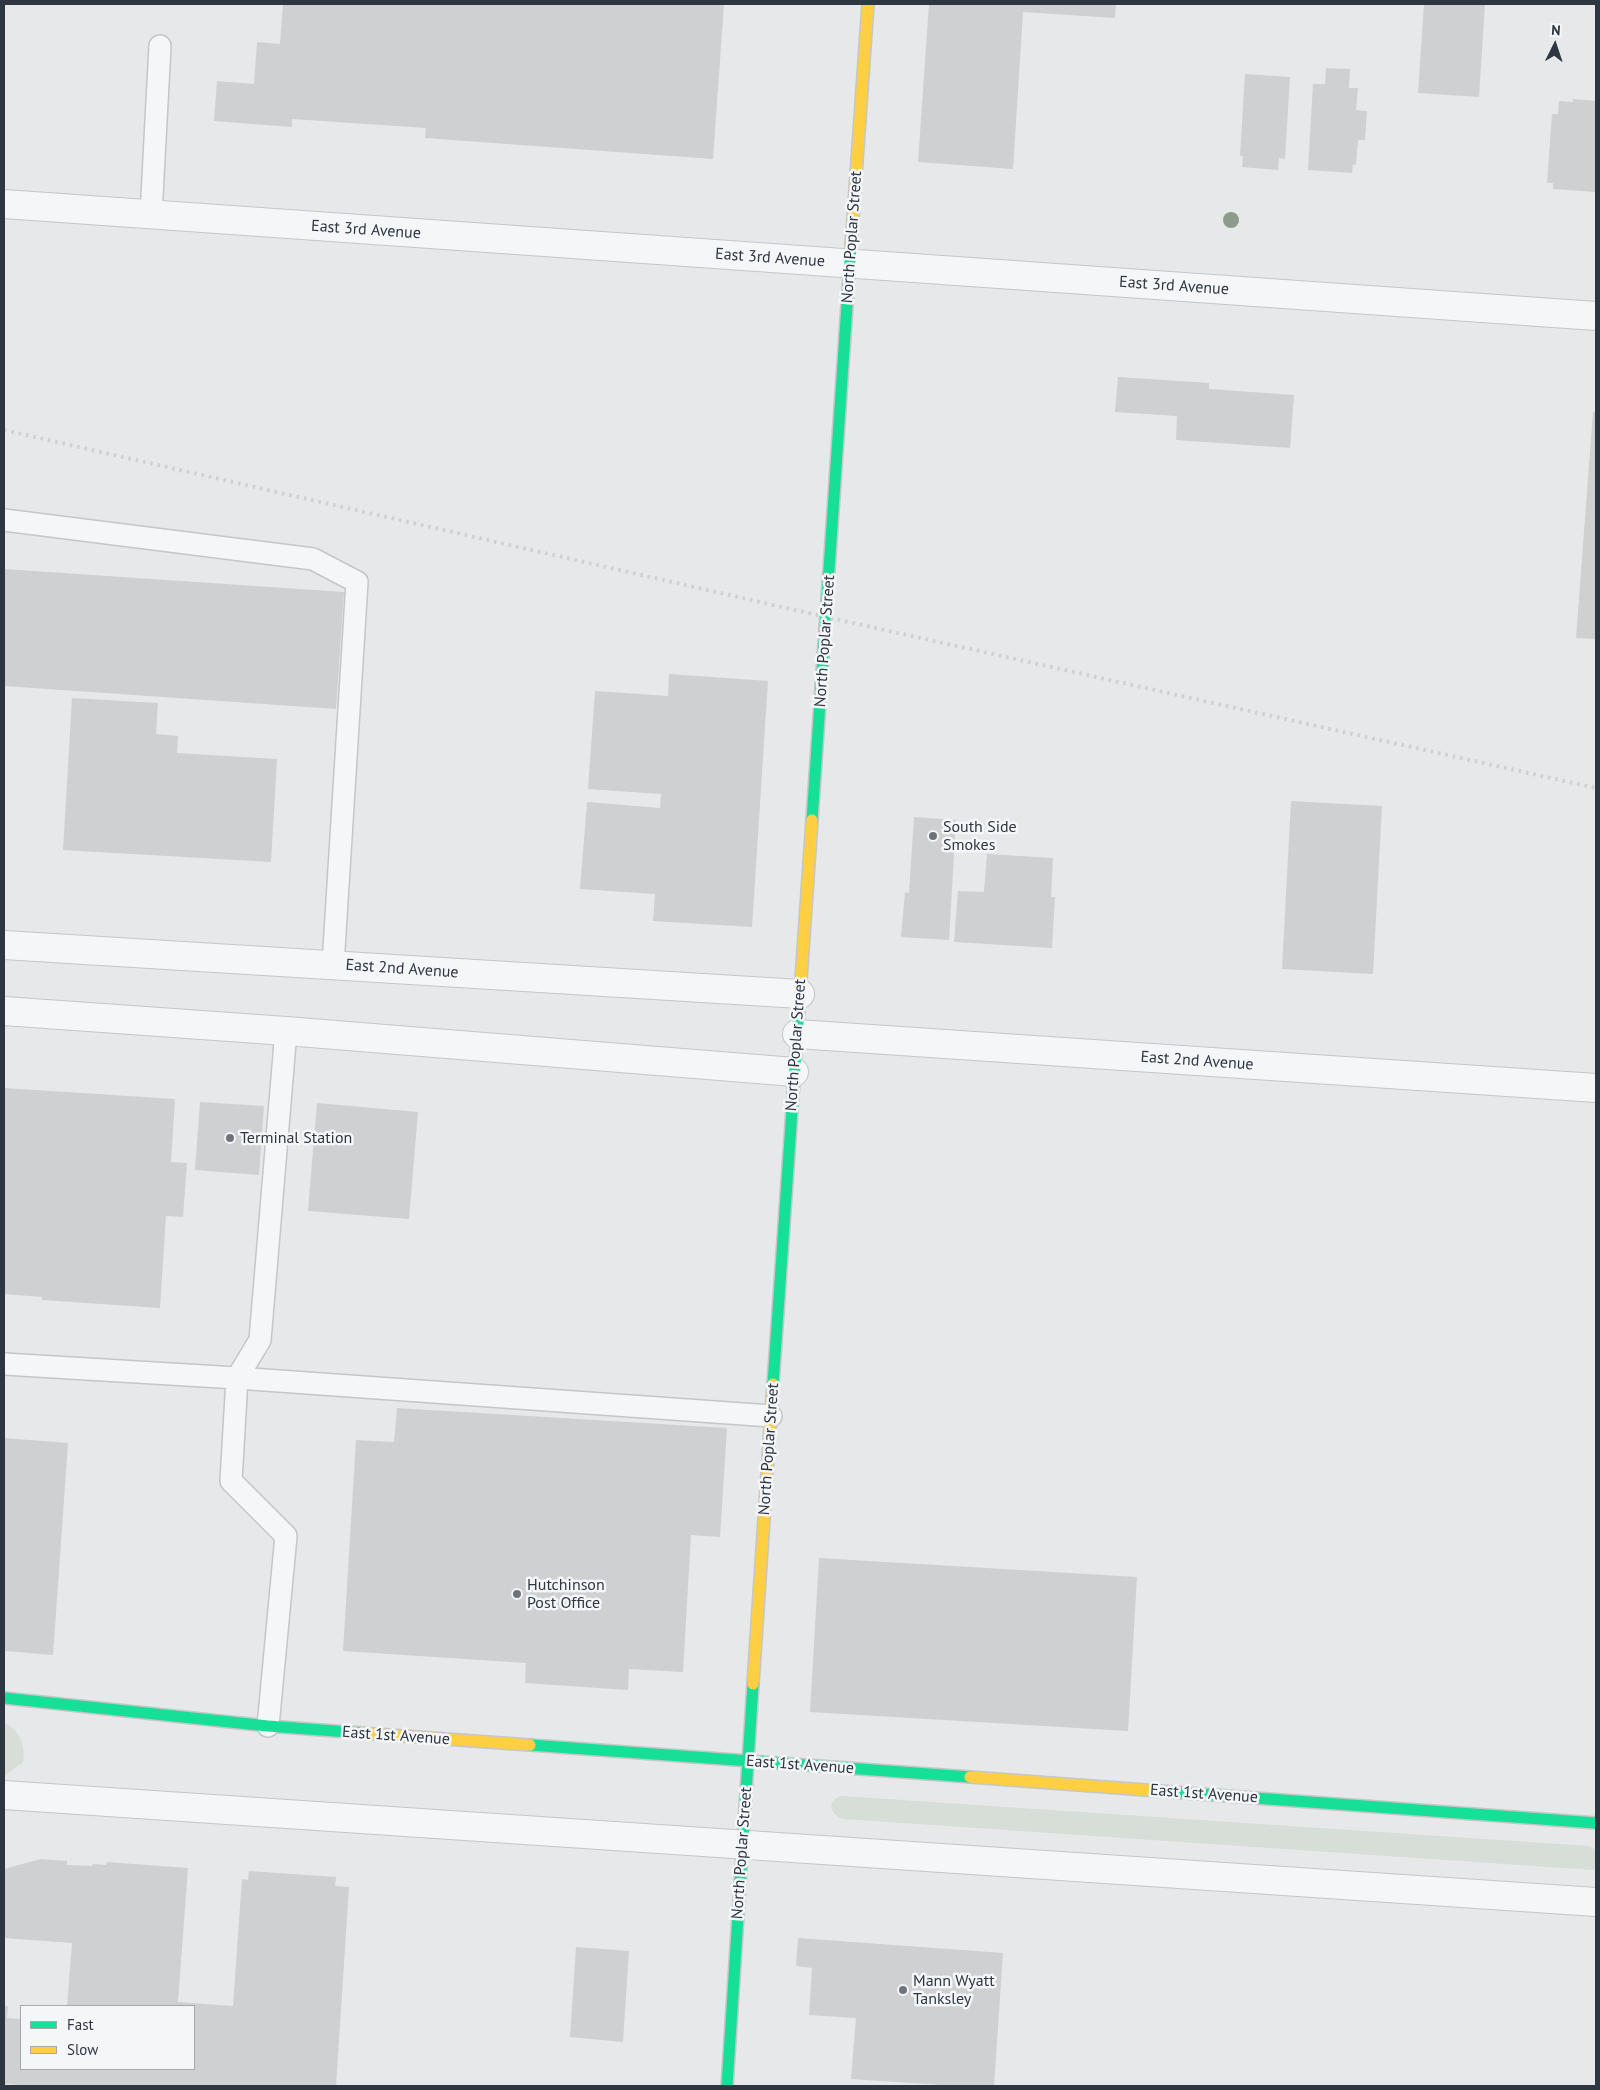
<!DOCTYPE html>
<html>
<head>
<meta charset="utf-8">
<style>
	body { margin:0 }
	#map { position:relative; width:1600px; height:2090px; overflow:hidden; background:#e6e8ea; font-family:"PT Sans",sans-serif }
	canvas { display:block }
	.frame { position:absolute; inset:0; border:5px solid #2e3642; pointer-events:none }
	.legend { position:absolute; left:20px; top:2005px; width:175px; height:65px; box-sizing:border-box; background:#f4f6f8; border:1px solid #a5a9af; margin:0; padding:6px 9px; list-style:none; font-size:15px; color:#2e3642 }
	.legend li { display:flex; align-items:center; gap:10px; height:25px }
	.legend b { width:25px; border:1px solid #a5a9af }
	.north { position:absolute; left:1530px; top:20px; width:50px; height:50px; -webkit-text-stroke:4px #f4f6f8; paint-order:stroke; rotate:4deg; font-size:14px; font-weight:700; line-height:20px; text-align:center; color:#2e3642 }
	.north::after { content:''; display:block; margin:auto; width:18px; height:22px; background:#2e3642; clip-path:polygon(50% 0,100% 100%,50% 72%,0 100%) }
</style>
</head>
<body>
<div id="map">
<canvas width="1600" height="2090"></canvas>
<div class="frame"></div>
<ul class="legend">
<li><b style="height:6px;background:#16e098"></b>Fast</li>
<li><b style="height:6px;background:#ffcf43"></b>Slow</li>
</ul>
<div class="north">N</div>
</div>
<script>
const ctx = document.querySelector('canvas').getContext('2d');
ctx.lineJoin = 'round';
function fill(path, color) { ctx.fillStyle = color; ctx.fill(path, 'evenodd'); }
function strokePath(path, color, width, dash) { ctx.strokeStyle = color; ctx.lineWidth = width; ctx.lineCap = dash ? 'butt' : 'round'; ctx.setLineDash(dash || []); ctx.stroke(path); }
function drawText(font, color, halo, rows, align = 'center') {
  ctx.font = font + ' "PT Sans",sans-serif'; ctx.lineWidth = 5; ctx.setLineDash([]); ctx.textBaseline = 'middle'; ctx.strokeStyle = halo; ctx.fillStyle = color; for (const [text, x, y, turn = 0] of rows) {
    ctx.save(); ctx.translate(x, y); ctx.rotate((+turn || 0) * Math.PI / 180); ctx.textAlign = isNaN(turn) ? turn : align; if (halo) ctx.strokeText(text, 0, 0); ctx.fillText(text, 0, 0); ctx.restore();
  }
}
fill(new Path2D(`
	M4 1723C20 1729 26 1747 23 1762L4 1776Z
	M842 1796 1589 1846 1596 1850V1868L1593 1870 844 1819C829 1815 826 1800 842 1796Z`), '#d7ddd7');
fill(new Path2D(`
	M283 4H724L713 159 425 138 426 128 292 119V127L214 121 217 81 254 84 257 42 280 44Z
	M929 4H1116L1115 18 1023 12 1013 169 918 162Z
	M1424 4H1485L1479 97 1418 93Z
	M1326 68 1350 69 1349 88H1358L1356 110 1367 111 1365 140H1358L1356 165 1353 164 1352 173 1308 170 1313 84H1325Z
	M1245 74 1290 77 1285 159 1279 158 1278 170 1242 167 1243 156H1240Z
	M1573 99 1596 101V192L1553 189V183H1547L1552 114H1558L1559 101 1573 102Z
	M1118 377 1209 383V389L1294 395 1290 448 1176 440 1177 416 1115 412Z
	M1593 412H1596V639L1576 638Z
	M4 569 344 592 336 709 4 686Z
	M669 674 768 681 752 927 653 921 655 894 580 889 587 802 660 808 661 794 588 789 595 691 668 696Z
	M72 698 158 703 156 734 178 736 177 753 277 759 271 862 63 850Z
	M1291 801 1382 806 1373 974 1282 969Z
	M914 817 956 820 949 940 901 937 905 892 909 893Z
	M987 854 1053 858 1051 897H1055L1052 948 954 942 958 891 984 892Z
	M4 1088 175 1099 171 1162 187 1163 183 1217 166 1216 160 1308 42 1300V1297L4 1294Z
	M200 1102 264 1106 259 1175 195 1170Z
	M317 1103 418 1112 409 1219 308 1211Z
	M397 1408 727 1428 720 1537 691 1535 683 1672 629 1669 628 1690 525 1683 526 1663 343 1651 356 1440 394 1442Z
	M4 1438 68 1443 53 1655 4 1651Z
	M819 1558 1137 1577 1128 1731 810 1712Z
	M41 1859 67 1861V1865L92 1866 93 1864 106 1865 107 1862 188 1868 178 2002 233 2006 242 1879 248 1880 249 1871 336 1877 335 1886 349 1887 336 2086H39L4 2084V2006H8L7 2018 21 2019V2069H194V2006H67L72 1943 4 1938V1869Z
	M798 1938 1003 1953 994 2086H956L851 2079 856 2018 809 2015 812 1968 796 1966Z
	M576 1947 629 1951 623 2042 570 2037Z`), '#ced0d2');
const lane = new Path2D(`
	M151 215 160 46
	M4 520 313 559 357 582 333 965
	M4 1364 237 1378 771 1416
	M268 1726 286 1536 231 1481 237 1378 260 1340 286 1031`);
const street = new Path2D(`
	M4 204 1596 316
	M4 945 800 994
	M4 1011 286 1031 794 1072
	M797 1034 1596 1088
	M4 1795 1596 1902`);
const fast = new Path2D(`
	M812 820 851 246
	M773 1384 800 994
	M4 1698 268 1726 361 1733
	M530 1745 970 1777
	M1159 1791 1596 1823
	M727 2086 753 1684`);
const slow = new Path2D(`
	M851 246 868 4
	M800 994 812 820
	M753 1684 773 1384
	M361 1733 530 1745
	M970 1777 1159 1791`);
strokePath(lane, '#c4c6c8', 24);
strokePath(street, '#c4c6c8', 30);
strokePath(fast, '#c4c6c8', 14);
strokePath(slow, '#c4c6c8', 14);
strokePath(lane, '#f5f6f7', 21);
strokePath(street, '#f5f6f7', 28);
strokePath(fast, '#16e098', 11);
strokePath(slow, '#ffcf43', 11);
strokePath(new Path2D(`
	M4 430 826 617 1596 788`), '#ced0d2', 4, [2.5, 5]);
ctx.fillStyle = '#8d9c8a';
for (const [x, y] of [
	[1231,220]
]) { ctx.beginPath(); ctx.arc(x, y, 8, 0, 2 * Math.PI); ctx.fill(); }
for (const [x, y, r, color] of [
	[933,836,5,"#6e747d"],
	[230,1138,5,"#6e747d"],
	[517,1594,5,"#6e747d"],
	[903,1990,5,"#6e747d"]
]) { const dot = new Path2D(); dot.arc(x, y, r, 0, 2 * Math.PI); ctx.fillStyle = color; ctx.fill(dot); strokePath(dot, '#f4f6f8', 2); }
drawText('16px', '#2e3642', '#f4f6f8', [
	["East 3rd Avenue",366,230,4],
	["North Poplar Street",852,237,-86],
	["East 3rd Avenue",770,258,4],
	["East 3rd Avenue",1174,286,4],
	["North Poplar Street",825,641,-86],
	["East 2nd Avenue",402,969,4],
	["North Poplar Street",796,1045,-86],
	["East 2nd Avenue",1197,1061,4],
	["North Poplar Street",769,1449,-86],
	["East 1st Avenue",396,1736,4],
	["East 1st Avenue",800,1765,4],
	["East 1st Avenue",1204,1794,4],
	["North Poplar Street",742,1853,-86]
]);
drawText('16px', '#2e3642', '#f4f6f8', [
	["South Side",943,827],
	["Smokes",943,845],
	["Terminal Station",240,1138],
	["Hutchinson",527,1585],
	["Post Office",527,1603],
	["Mann Wyatt",913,1981],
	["Tanksley",913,1999]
], 'left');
</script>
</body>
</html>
